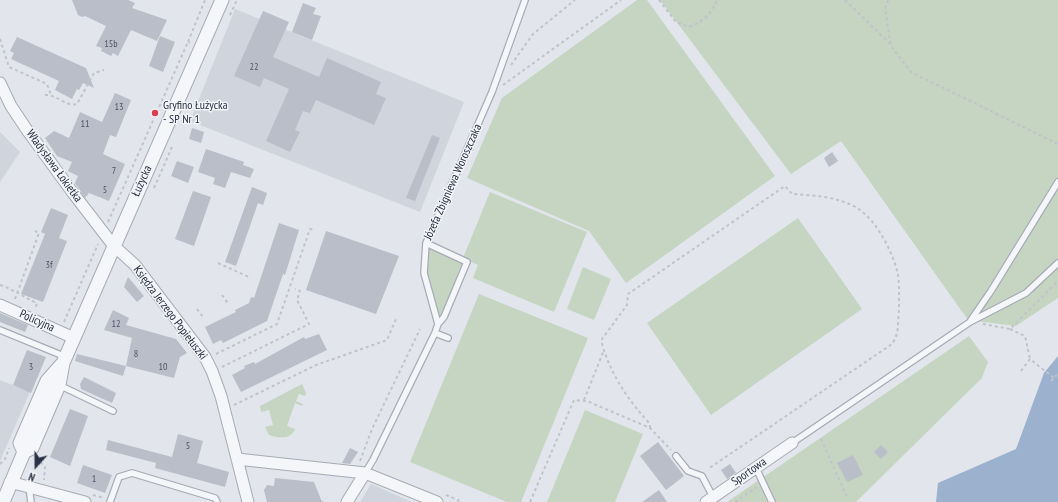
<!DOCTYPE html>
<html>
<head>
<meta charset="utf-8">
<style>
	body { margin:0 }
	#map { position:relative; width:1058px; height:502px; overflow:hidden; background:#e2e5eb; font-family:"PT Sans Narrow",sans-serif }
	canvas { display:block }
	.north { position:absolute; left:16px; top:446px; width:40px; height:40px; -webkit-text-stroke:3px #f2f4f8; paint-order:stroke; rotate:201deg; font-size:11px; font-weight:700; line-height:16px; text-align:center; color:#293144 }
	.north::after { content:''; display:block; margin:auto; width:14px; height:18px; background:#293144; clip-path:polygon(50% 0,100% 100%,50% 72%,0 100%) }
</style>
</head>
<body>
<div id="map">
<canvas width="1058" height="502"></canvas>
<div class="north">N</div>
</div>
<script>
const ctx = document.querySelector('canvas').getContext('2d');
ctx.lineJoin = 'round';
function fill(path, color) { ctx.fillStyle = color; ctx.fill(path, 'evenodd'); }
function strokePath(path, color, width, dash) { ctx.strokeStyle = color; ctx.lineWidth = width; ctx.lineCap = dash ? 'butt' : 'round'; ctx.setLineDash(dash || []); ctx.stroke(path); }
function drawText(font, color, halo, rows, align = 'center') {
  ctx.font = font + ' "PT Sans Narrow",sans-serif'; ctx.lineWidth = 3; ctx.setLineDash([]); ctx.textBaseline = 'middle'; ctx.strokeStyle = halo; ctx.fillStyle = color; for (const [text, x, y, turn = 0] of rows) {
    ctx.save(); ctx.translate(x, y); ctx.rotate((+turn || 0) * Math.PI / 180); ctx.textAlign = isNaN(turn) ? turn : align; if (halo) ctx.strokeText(text, 0, 0); ctx.fillText(text, 0, 0); ctx.restore();
  }
}
fill(new Path2D(`
	M235 9 464 102 420 212 190 121Z
	M0 132 20 152 0 182Z
	M0 380 30 392 0 461Z
	M371 484 412 502H360Z`), '#d0d4dd');
fill(new Path2D(`
	M637 0H647L775 176 626 283 589 231 467 178 502 98Z
	M660 0H1058V298L1016 326 968 320 841 141 791 174Z
	M490 192 587 232 554 312 473 278 478 265 463 258Z
	M798 218 862 309 711 415 647 323Z
	M426 243 467 262 438 324 424 273Z
	M583 267 611 279 594 320 567 309Z
	M479 294 588 338 521 502H507L410 462Z
	M969 336 988 362 982 378 856 502H727Z
	M302 384 306 393 305 396 299 394 296 401 303 404 302 406 295 403 287 426 295 429C291 440 279 438 269 435L265 427 273 425 269 410 261 412 260 406Z
	M585 410 643 434 615 502H547Z`), '#c6d5c2');
fill(new Path2D(`
	M1058 356V502H936L938 483 1016 449 1044 373Z`), '#9bb1cd');
fill(new Path2D(`
	M72 0H128L135 3 132 8 167 20 157 41 131 30 118 56 113 53 111 56 101 51 102 48 96 46 106 26 85 16 82 17 78 15Z
	M303 3 316 8 313 14 321 16 312 40 292 32Z
	M263 11 289 22 273 57 319 77 327 58 381 82 376 94 386 98 374 125 316 100 310 113 303 111 295 130 300 132 290 152 266 141 289 89 264 78 260 87 234 76Z
	M160 36 175 42 163 72 149 66Z
	M17 37 86 68 94 88 83 83 79 90 77 89 72 99 55 90 59 81 11 59 14 53 10 51Z
	M115 93 131 100 116 137 110 135 103 154 125 164 109 201 89 193 85 198 75 183 78 176 68 171 72 162 57 156 45 138 54 131 69 138 80 112 102 122Z
	M192 128 204 132 201 143 189 139Z
	M432 135 440 138 415 201 406 198Z
	M206 149 244 162 243 165 254 169 250 178 231 172 225 188 213 184 215 178 198 172Z
	M832 152 838 161 829 167 824 158Z
	M177 161 194 167 188 183 171 176Z
	M252 187 267 193 263 205 258 203 236 266 225 262Z
	M193 191 211 197 194 246 175 239Z
	M51 208 68 215 59 238 67 241 43 302 21 294 45 234 41 232Z
	M279 223 299 230 285 275 283 274 267 321 223 343 221 340 213 344 205 327 236 312 235 310 249 303 251 297 254 298Z
	M326 231 399 256 376 314 306 290Z
	M128 277 144 296 137 302 124 287Z
	M113 310 129 318 126 325 176 339 187 353 180 357 174 378 126 366 132 338 104 330Z
	M0 313 28 325 25 332 0 322Z
	M319 334 327 350 241 392 232 375 245 368 244 366 254 362 255 364 304 337 305 339Z
	M27 350 46 357 31 393 13 385Z
	M77 354 126 366 123 376 75 361Z
	M84 377 116 393 112 403 81 389 80 384Z
	M70 409 88 416 70 466 50 457Z
	M178 434 203 441 197 463 229 472 225 487 155 468 156 463 106 450 108 440 172 457Z
	M658 442 684 476 666 490 640 456Z
	M881 445 888 452 881 459 874 452Z
	M350 448 358 452 350 464 342 463Z
	M853 455 863 475 847 482 837 463Z
	M730 464 736 473 727 479 721 470Z
	M83 465 112 475 105 493 77 483Z
	M275 478 314 482 322 502H267L264 490 267 485 274 486Z
	M659 490 667 502H642Z`), '#b9bec9');
const service = new Path2D(`
	M426 243 467 262 444 317 438 324
	M971 320 991 291 1058 182
	M0 330 66 357
	M435 333 448 338
	M59 385 113 411
	M792 443 970 322 1026 293 1058 263
	M676 456 688 471 702 476 713 497
	M756 468 772 502
	M365 473 373 460 435 333 438 324 424 273 426 243 492 92 525 0
	M29 487 31 502
	M110 502 119 477 132 473 215 498 217 502`);
const minor = new Path2D(`
	M0 83 11 106 27 130 73 193 113 245 135 265 205 357 212 371 221 396 248 502
	M0 305 74 338
	M237 459 365 473 437 502
	M10 482 85 502
	M347 502 365 473
	M706 502 792 443`);
const tertiary = new Path2D(`
	M24 452 20 443 47 381 62 364
	M3 502 24 452 32 448 59 385 63 363 222 0`);
strokePath(service, '#a7abb6', 8);
strokePath(minor, '#a7abb6', 13);
strokePath(tertiary, '#a7abb6', 15);
strokePath(new Path2D(`
	M659 0 676 22 689 27C703 22 711 14 717 0
	M845 0 891 45
	M888 0 885 9 891 46 911 72 1058 144
	M230 15 237 0
	M0 39 9 67 47 84 51 95
	M188 42 205 0
	M511 65 533 34 575 0
	M503 85 621 0
	M45 95C57 94 65 107 77 104L94 73 104 70
	M154 188 172 147
	M108 222 188 42 190 43
	M218 263 251 278
	M0 285C15 290 23 297 37 303L35 309
	M222 295 229 305
	M15 299 39 233 35 231
	M197 309 203 317
	M64 322 98 244
	M983 324 1010 329 1058 281
	M1010 329 1025 336 1030 359
	M216 354 277 324 310 229 314 230
	M222 367 309 324 297 300 300 291 295 289
	M1021 371 1030 359 1054 378
	M1051 381 1057 375
	M584 400 604 350
	M234 405 316 365 387 340 396 319
	M650 428V424C628 400 611 375 602 344V339L627 305 628 294 785 186 792 194C813 195 839 197 857 208 876 219 894 254 898 275 900 285 899 323 897 333 896 337 894 341 892 344L708 469
	M821 439 847 497
	M36 458 45 467 44 480
	M360 461 372 429 420 329
	M0 464 5 459 9 448
	M93 495 104 498
	M446 495 462 502
	M322 502 323 501
	M530 502 574 400 587 401 650 428 671 450
	M735 502 757 487`), '#c0c3ca', 2, [3, 3]);
strokePath(service, '#f5f6f9', 5.5);
strokePath(minor, '#f5f6f9', 11);
strokePath(tertiary, '#f5f6f9', 13);
for (const [x, y, r, color] of [
	[155,113,4,"#d7404f"]
]) { const dot = new Path2D(); dot.arc(x, y, r, 0, 2 * Math.PI); ctx.fillStyle = color; ctx.fill(dot); strokePath(dot, '#f2f4f8', 1.5); }
drawText('10px', '#4d5465', null, [
	["15b",111,44],
	["22",254,67],
	["13",119,107],
	["11",85,124],
	["7",114,171],
	["5",105,190],
	["3f",49,265],
	["12",116,324],
	["8",136,354],
	["3",31,367],
	["10",163,367],
	["5",188,446],
	["1",94,479]
]);
drawText('12px', '#293144', '#f2f4f8', [
	["Gryfino Łużycka",163,106],
	["- SP Nr 1",163,120]
], 'left');
drawText('12px', '#293144', '#f2f4f8', [
	["Władysława Łokietka",54,166,54],
	["Łużycka",142,181,-66],
	["Józefa Zbigniewa Woroszczaka",453,182,-66],
	["Księdza Jerzego Popiełuszki",170,313,53],
	["Policyjna",37,321,24],
	["Sportowa",749,472,-35]
]);
</script>
</body>
</html>
